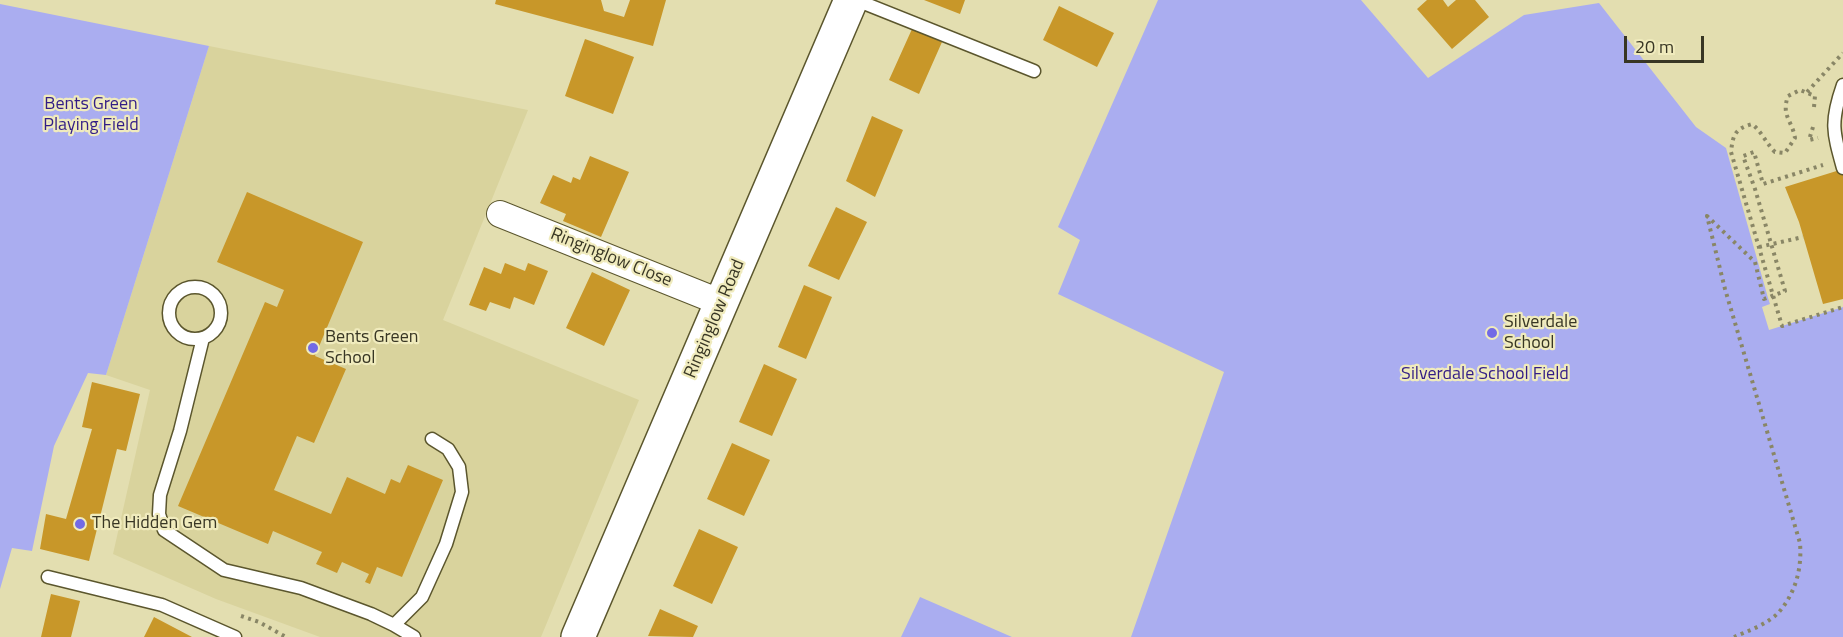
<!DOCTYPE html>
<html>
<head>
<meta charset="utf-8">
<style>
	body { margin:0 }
	#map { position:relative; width:1843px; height:637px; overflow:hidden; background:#e3deb0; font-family:"Titillium Web",sans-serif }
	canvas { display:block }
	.scale { position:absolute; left:1624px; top:36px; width:80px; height:27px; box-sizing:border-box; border:3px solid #383624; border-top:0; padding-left:8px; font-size:18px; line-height:21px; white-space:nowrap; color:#383624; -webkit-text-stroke:4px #f0ebbd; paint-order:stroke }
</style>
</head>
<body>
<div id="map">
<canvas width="1843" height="637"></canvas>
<div class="scale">20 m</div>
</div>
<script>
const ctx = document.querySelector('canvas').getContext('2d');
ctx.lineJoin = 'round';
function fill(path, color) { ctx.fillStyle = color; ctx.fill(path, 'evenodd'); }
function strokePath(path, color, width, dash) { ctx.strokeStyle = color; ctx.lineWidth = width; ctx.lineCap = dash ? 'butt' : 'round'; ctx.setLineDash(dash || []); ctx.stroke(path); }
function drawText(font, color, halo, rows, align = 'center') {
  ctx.font = font + ' "Titillium Web",sans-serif'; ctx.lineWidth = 4.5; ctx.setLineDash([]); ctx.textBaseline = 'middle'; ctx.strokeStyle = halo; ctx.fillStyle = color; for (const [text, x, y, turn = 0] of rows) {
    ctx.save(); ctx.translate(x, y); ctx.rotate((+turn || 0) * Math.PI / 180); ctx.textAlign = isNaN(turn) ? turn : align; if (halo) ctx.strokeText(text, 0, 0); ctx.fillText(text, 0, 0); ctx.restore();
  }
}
fill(new Path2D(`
	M209 46 528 110 443 320 639 400 541 637H320L216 599 113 554 150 390 106 375Z`), '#d9d39d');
fill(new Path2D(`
	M1158 0H1361L1428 78 1524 15 1599 3 1696 127 1726 148 1768 298 1770 304 1762 307 1769 330 1843 307V637H1131L1224 372 1058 294 1080 240 1058 227Z
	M0 4 209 46 106 375 88 373 54 446 32 551 12 548 0 589Z
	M920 597 1012 637H901Z`), '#aaadf0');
fill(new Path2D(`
	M496 0H601L604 11 624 17 630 0H666L653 46 495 4Z
	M924 0H965L960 14Z
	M1427 0H1443L1448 7 1456 0H1475L1489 17 1452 49 1417 9Z
	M1059 6 1114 33 1097 67 1043 40Z
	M912 29 942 42 919 94 889 80Z
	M585 39 634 57 613 114 565 96Z
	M872 116 903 130 875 197 846 181Z
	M590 156 629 172 601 237 563 221 566 214 540 203 553 175 571 183 573 177 580 180Z
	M1843 169V299L1823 304 1799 222 1785 187Z
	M247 192 363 242 315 356 346 369 314 443 297 436 274 490 331 514 347 477 385 494 391 479 400 483 408 465 443 480 402 577 377 567 370 584 365 582 369 574 342 562 337 573 316 564 322 552 273 531 268 544 178 506 265 302 277 307 284 290 217 262Z
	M836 207 867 222 839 280 808 266Z
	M505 263 525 271 528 263 548 271 534 305 514 297 510 309 490 302 486 311 469 305 484 267 501 274Z
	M592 272 630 290 604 346 566 328Z
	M804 285 832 297 806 359 778 347Z
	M764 364 797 379 772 436 739 422Z
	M92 382 140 394 126 451 117 449 89 561 40 549 46 514 66 519 92 429 82 427Z
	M732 443 770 460 744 516 707 499Z
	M699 529 738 547 712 604 673 586Z
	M51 594 80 601 71 637H41Z
	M660 609 698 626 693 637 648 636Z
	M154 617 192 637H144Z`), '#c89729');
const lane = new Path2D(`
	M856 0 1034 71
	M1843 85C1830 122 1833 132 1843 168
	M169 313a26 26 0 1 1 52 0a26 26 0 1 1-52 0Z
	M203 338 180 431 160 495 159 514 164 530 224 570 301 588 371 614 394 625 414 637
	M48 577 162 605 235 637
	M394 625 422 597 446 544 462 492 459 467 448 449 432 439`);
const street = new Path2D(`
	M500 214 722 303`);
const secondary = new Path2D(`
	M578 637 851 0`);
strokePath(lane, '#5b562d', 15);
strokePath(street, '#5b562d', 28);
strokePath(secondary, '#5b562d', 36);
strokePath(new Path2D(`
	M1807 92 1843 53
	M1814 107 1815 96 1800 90 1788 96C1781 116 1792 120 1795 138L1785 153 1775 152C1766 143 1762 132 1752 124 1735 129 1733 134 1731 152L1782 326 1843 307
	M1813 127 1809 140 1818 138
	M1759 247 1803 237
	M241 616 259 622 286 637
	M1734 637C1748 631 1768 624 1779 612 1796 592 1802 568 1800 543L1725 289 1707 216 1755 262 1764 299 1785 291 1755 189 1743 156 1754 152 1763 184 1823 165`), '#898666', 4, [3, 4.5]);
strokePath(lane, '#fff', 12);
strokePath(street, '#fff', 26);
strokePath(secondary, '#fff', 33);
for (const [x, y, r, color] of [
	[1492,333,6,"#736ae5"],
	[313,348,6,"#736ae5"],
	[80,524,6,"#736ae5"]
]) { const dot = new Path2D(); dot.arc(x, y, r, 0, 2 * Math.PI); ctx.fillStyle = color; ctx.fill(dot); strokePath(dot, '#f0ebbd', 2); }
drawText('18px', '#321d86', '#f0ebbd', [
	["Bents Green",91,105],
	["Playing Field",91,126],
	["Silverdale School Field",1485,375]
]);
drawText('18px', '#383624', '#f0ebbd', [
	["Ringinglow Close",611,258,22],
	["Ringinglow Road",715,319,-67]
]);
drawText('18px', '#383624', '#f0ebbd', [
	["Silverdale",1504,323],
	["School",1504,344],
	["Bents Green",325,338],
	["School",325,359],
	["The Hidden Gem",92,524]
], 'left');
</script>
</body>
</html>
